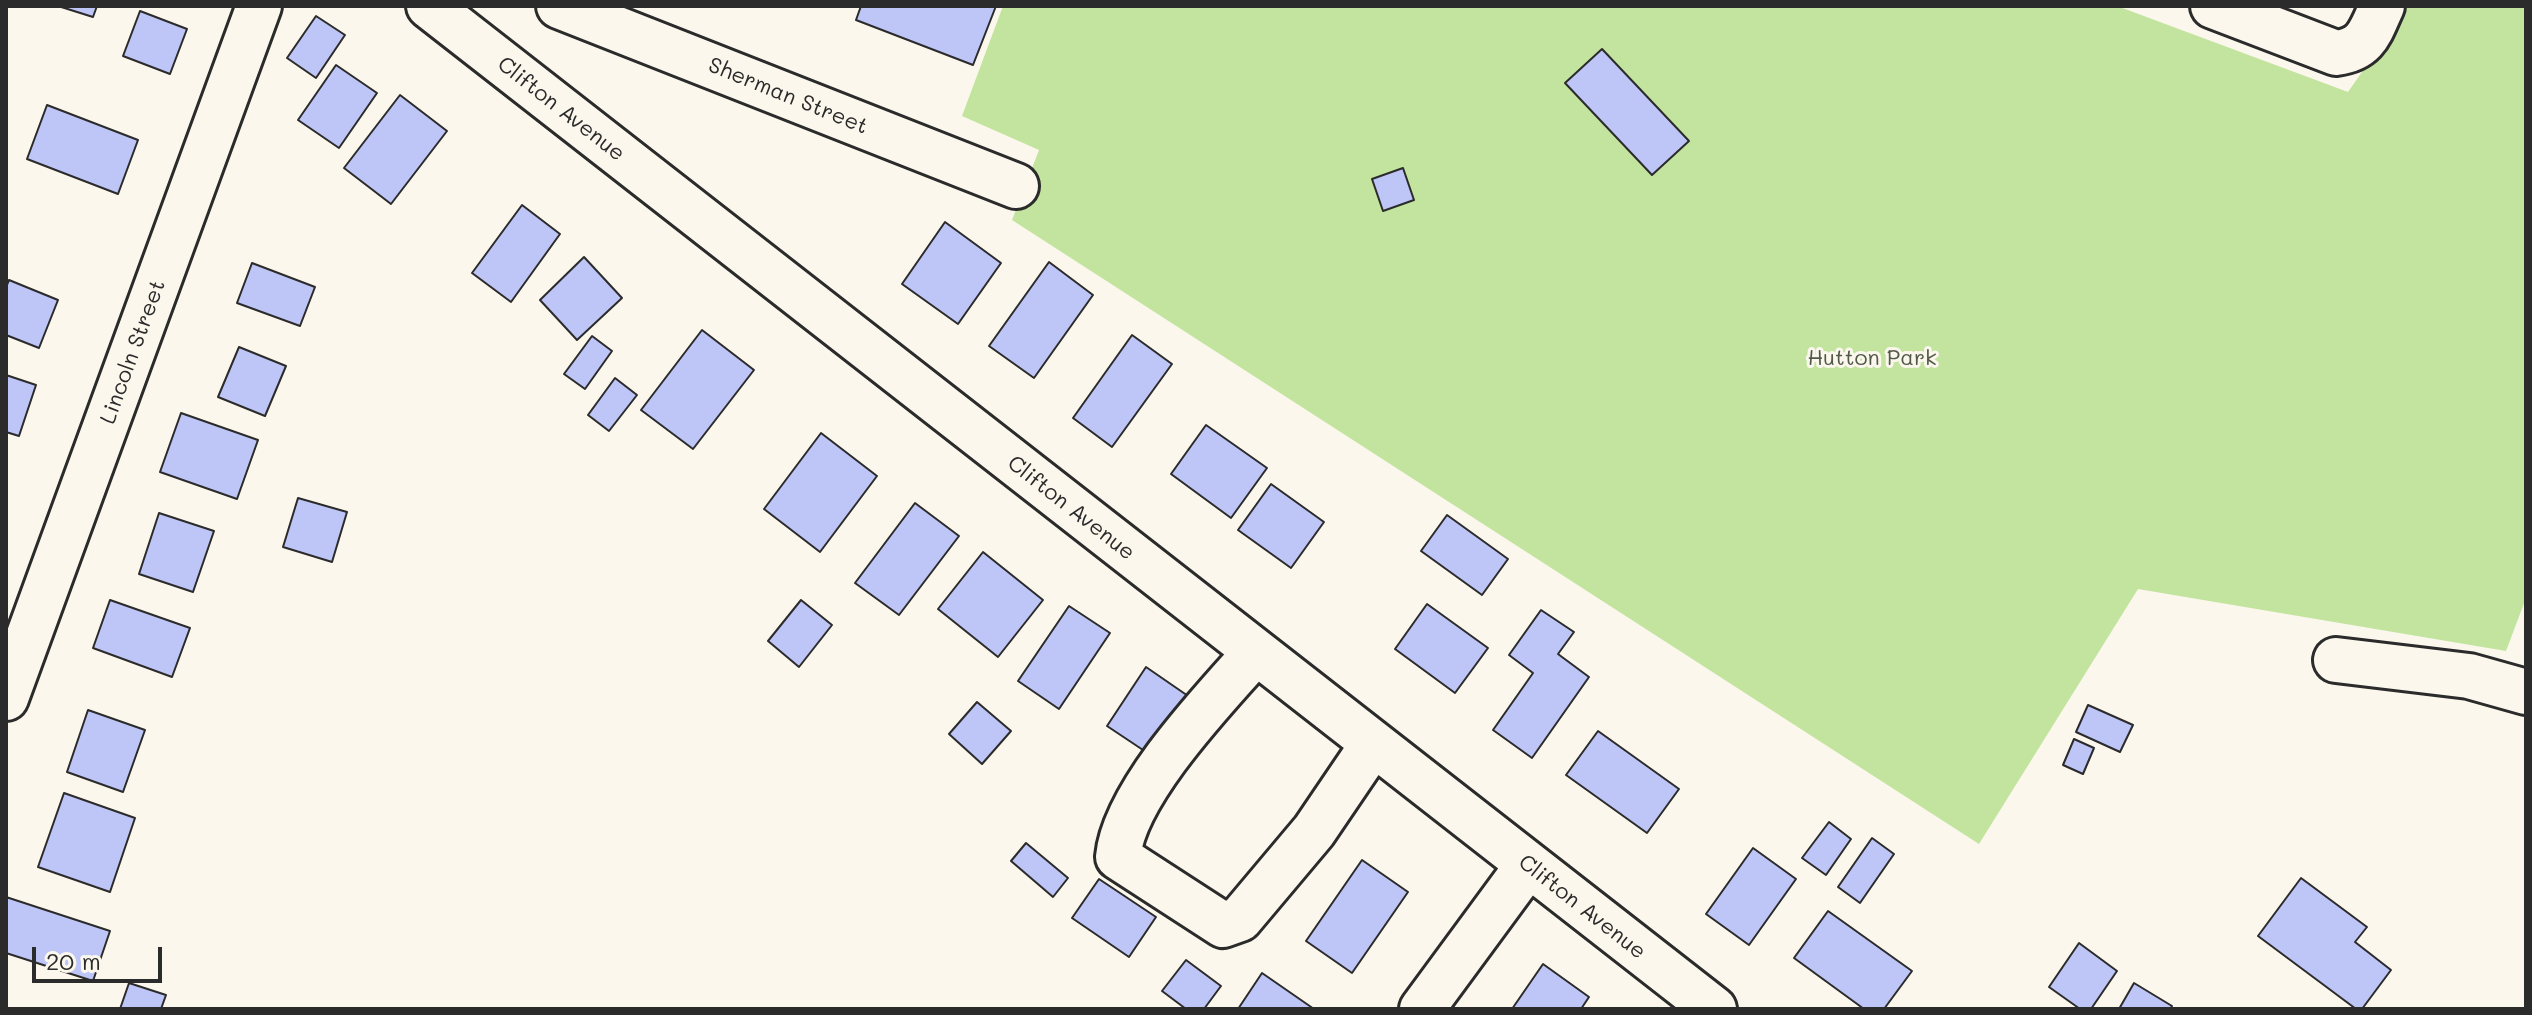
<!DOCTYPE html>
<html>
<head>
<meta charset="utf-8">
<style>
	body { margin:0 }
	#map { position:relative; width:2532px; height:1015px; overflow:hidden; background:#fbf7ec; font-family:Mali,sans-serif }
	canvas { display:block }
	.frame { position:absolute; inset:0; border:8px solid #2b2b2b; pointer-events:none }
	.scale { position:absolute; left:32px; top:947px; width:130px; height:36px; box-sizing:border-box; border:4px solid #2b2b2b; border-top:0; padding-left:10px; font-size:24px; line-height:28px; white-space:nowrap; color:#2b2b2b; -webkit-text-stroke:6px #fbf7ec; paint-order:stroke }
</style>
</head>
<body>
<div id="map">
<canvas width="2532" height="1015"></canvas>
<div class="frame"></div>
<div class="scale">20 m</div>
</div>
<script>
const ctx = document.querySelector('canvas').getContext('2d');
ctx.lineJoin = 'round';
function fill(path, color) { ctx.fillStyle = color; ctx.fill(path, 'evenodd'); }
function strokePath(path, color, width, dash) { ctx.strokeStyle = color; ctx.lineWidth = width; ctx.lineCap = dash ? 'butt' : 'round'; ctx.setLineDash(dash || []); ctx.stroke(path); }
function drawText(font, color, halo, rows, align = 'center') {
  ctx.font = font + ' Mali,sans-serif'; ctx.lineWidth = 6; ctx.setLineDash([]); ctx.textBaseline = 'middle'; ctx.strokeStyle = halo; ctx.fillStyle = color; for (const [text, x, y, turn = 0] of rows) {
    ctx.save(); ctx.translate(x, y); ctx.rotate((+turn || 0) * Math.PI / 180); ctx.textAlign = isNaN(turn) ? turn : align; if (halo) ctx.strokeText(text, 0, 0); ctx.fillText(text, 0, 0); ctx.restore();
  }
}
fill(new Path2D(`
	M1003 6H2117L2348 92 2408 6H2526V598L2506 651 2138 589 1979 844 1012 220 1039 150 962 116Z`), '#c2e49e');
const building = new Path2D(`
	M58 6H97L93 17Z
	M861 6H996L973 65 856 20Z
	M140 11 187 29 170 74 123 56Z
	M316 16 345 35 316 78 287 58Z
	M1602 49 1689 141 1652 175 1565 83Z
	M336 65 377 93 339 148 298 120Z
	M400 95 447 131 391 204 344 168Z
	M47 105 138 140 118 194 27 159Z
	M1403 168 1414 200 1383 211 1372 179Z
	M522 205 560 234 511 302 472 273Z
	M945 222 1001 263 958 324 902 284Z
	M584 257 622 298 577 340 540 300Z
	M1049 262 1093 295 1034 378 989 346Z
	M252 263 315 287 300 326 237 303Z
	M9 280 58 300 39 348 6 335V287Z
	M702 330 754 370 693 449 641 410Z
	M1132 335 1172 364 1112 447 1073 418Z
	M592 336 612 351 585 389 564 374Z
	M239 347 286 366 265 416 218 397Z
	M6 375 36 385 19 436 6 432Z
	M615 378 637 395 609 431 588 415Z
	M181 413 258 440 237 499 160 472Z
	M1206 425 1267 468 1231 518 1171 474Z
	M821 433 877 476 820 552 764 509Z
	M1271 484 1324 522 1291 568 1238 530Z
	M298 498 347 512 332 562 283 547Z
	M915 503 959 536 899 615 855 583Z
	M159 513 214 531 193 592 139 574Z
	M1447 515 1508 559 1482 595 1421 551Z
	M983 552 1043 600 998 657 938 609Z
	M110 600 190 628 172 677 93 648Z
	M801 600 832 625 799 667 768 641Z
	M1427 604 1488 648 1455 693 1395 649Z
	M1069 606 1110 633 1059 709 1018 681Z
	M1541 610 1574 632 1558 654 1589 677 1532 758 1493 730 1533 673 1509 655Z
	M1146 667 1191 698 1152 756 1107 726Z
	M977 702 1011 731 982 764 949 734Z
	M2088 705 2133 725 2120 752 2076 732Z
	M88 710 145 730 123 792 67 772Z
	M1598 731 1679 789 1647 833 1566 775Z
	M2074 739 2094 748 2083 774 2063 765Z
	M64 793 135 818 110 892 38 867Z
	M1829 822 1851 839 1826 875 1802 858Z
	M1872 838 1894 854 1860 903 1838 887Z
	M1026 843 1068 878 1053 897 1011 861Z
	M1753 848 1796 879 1749 945 1706 914Z
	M1362 860 1408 892 1352 973 1306 941Z
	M2301 878 2367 927 2355 942 2391 970 2362 1009H2356L2258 936Z
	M1099 879 1156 917 1129 957 1072 918Z
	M6 897 110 931 93 981 6 953Z
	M1828 911 1912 971 1884 1009H1864L1794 958Z
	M2079 943 2117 971 2091 1009H2080L2049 987Z
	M1186 960 1221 986 1204 1009H1186L1162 991Z
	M1543 964 1589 997 1581 1009H1512Z
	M1262 973 1314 1009H1238Z
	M129 983 166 995 161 1009H120Z
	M2134 983 2172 1006 2170 1009H2119Z`);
fill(building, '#bec5f7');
strokePath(building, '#2b2b2b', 2);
const minor = new Path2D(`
	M429 6 1714 1009
	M559 6 1016 186
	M2213 6 2336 53C2367 49 2370 32 2382 6
	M1256 652C1213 700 1124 793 1118 857L1223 925 1240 919 1314 831 1373 744
	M2336 660 2469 676 2526 692
	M6 698 259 6
	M1422 1009 1528 865`);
strokePath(minor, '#2b2b2b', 50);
strokePath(minor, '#fbf7ec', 44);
drawText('22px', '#2b2b2b', '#fbf7ec', [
	["Sherman Street",788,96,22],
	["Clifton Avenue",561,109,38],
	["Lincoln Street",133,352,-70],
	["Clifton Avenue",1071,508,38],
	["Clifton Avenue",1582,907,38]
]);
drawText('22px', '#515948', '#fbf7ec', [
	["Hutton Park",1872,358]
]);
</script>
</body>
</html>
